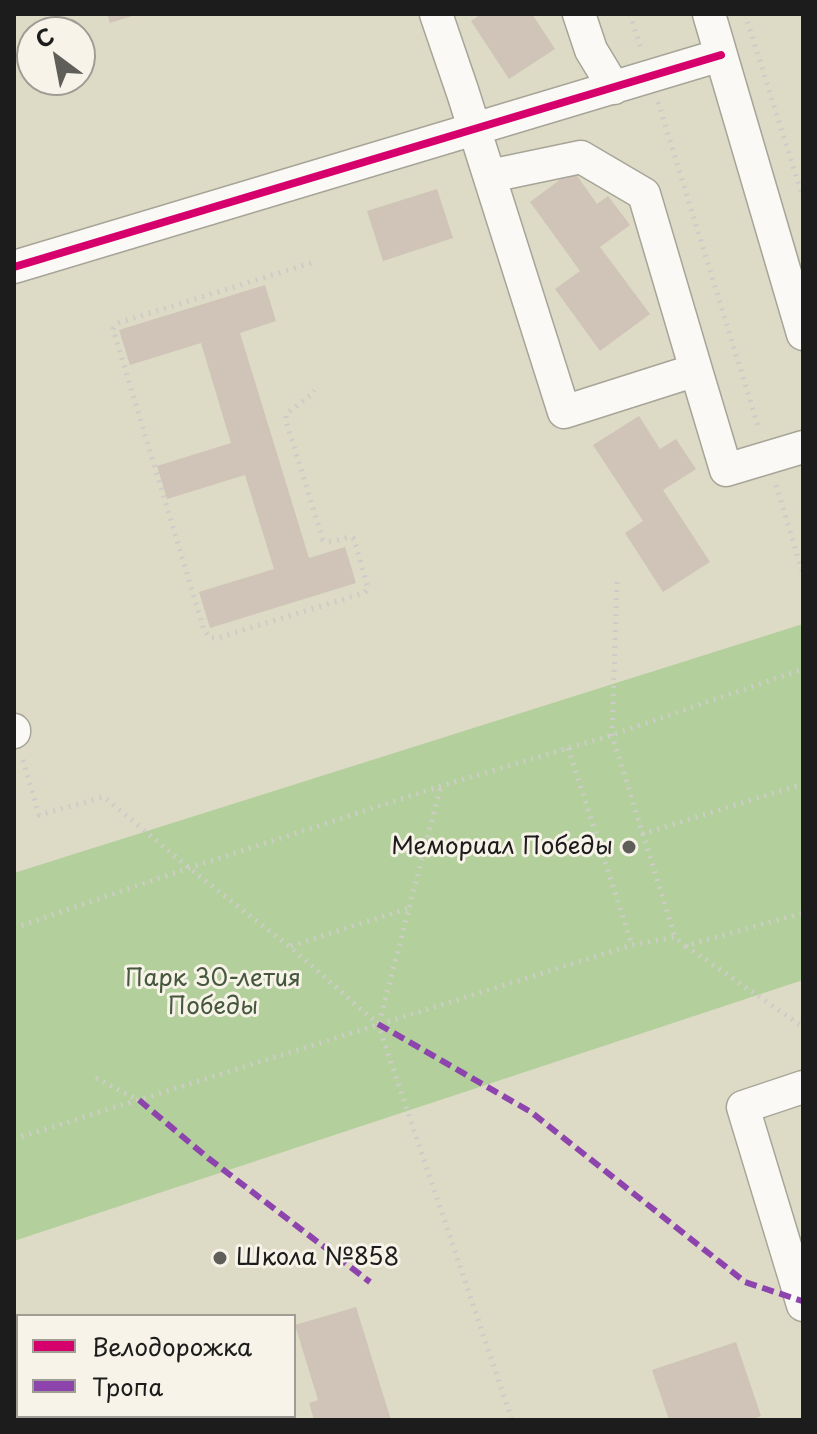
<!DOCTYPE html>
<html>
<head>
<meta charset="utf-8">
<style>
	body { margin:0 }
	#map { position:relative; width:817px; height:1434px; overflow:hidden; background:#dddac6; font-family:"Playpen Sans",sans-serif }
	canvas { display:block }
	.frame { position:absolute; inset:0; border:16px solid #1c1c1c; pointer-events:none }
	.legend { position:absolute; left:16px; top:1314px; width:280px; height:104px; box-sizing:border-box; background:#f7f3e8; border:2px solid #9f9d96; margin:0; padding:10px 14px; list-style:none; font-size:24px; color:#1c1c1c }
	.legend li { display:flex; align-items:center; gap:16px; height:40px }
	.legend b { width:40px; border:2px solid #9f9d96 }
	.north { position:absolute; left:16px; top:16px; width:80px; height:80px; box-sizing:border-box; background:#f7f3e8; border:2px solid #9f9d96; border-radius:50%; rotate:328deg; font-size:22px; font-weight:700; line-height:32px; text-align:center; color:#1c1c1c }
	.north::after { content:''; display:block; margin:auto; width:28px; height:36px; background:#605e58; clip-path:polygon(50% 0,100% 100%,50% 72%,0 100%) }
</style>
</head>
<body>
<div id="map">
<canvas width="817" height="1434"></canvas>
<div class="frame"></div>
<ul class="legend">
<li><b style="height:10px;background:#d6006c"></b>Велодорожка</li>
<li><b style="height:10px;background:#8e44ad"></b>Тропа</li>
</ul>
<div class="north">С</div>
</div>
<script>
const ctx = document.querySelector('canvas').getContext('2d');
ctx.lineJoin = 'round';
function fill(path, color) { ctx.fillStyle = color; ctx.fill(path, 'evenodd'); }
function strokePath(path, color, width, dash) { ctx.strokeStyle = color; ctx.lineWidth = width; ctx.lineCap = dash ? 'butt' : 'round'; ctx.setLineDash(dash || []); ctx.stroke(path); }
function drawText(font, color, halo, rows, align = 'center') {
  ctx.font = font + ' "Playpen Sans",sans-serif'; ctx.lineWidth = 6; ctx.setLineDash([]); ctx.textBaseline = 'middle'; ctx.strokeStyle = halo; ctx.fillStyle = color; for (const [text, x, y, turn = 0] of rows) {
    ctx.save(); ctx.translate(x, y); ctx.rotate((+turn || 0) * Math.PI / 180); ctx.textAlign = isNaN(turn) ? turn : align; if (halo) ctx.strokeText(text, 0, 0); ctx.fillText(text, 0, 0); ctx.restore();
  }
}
fill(new Path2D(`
	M803 624V980L14 1241V873Z`), '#b3d09c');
fill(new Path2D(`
	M107 14H135V15L110 23Z
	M481 14H532L555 49 509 79 471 21Z
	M573 170 597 204 608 196 630 225 600 247 650 314 600 351 555 289 580 271 530 202Z
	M437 189 453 238 383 261 367 211Z
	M265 285 276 321 240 333 309 558 345 547 356 583 210 628 199 592 274 569 245 475 167 499 157 466 231 443 201 343 130 365 119 330Z
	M639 416 660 449 676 439 696 469 663 490 710 562 663 592 625 533 643 521 593 445Z
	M356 1307 391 1420H314L309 1403 318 1400 295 1325Z
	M736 1342 761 1416 749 1420H669L652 1370Z
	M178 1416H232L233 1420H179Z`), '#cfc4b7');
const minor = new Path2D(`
	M436 14 463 93 564 412 696 370 726 470 803 447
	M579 14 591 50 614 88
	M709 14 803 334
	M490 176 581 157 644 194 696 370
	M14 267 721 55
	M14 730V732
	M803 1087 743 1107 803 1305`);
strokePath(minor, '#a7a598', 35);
strokePath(new Path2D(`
	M630 14 642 51
	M745 14 803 198
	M658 102 759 429
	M311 263 118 323 113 329 204 630 211 638H218L360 594 365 592 368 588 354 539 351 537C341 538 332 544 323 540L286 421V414L311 395 314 390
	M776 485 803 574
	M617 582 612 735 675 937
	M568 748 632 945
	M23 760 39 815 104 797 189 868 290 947 378 1024 512 1420
	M642 834 803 784
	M14 928 189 868 441 786 612 735 803 669
	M291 946 409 908
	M686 946 803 1027
	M379 1023 441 786
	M96 1078 138 1100
	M14 1139 632 945 675 937 685 946 803 913`), '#cdccc7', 5, [2, 6]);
strokePath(minor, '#faf9f6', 32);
strokePath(new Path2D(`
	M378 1024 531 1112 745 1282 802 1301
	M139 1100 208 1158 370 1282`), '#8e44ad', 6, [12, 6]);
strokePath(new Path2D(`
	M14 267 721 55`), '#d6006c', 8);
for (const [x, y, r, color] of [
	[629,847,8,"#605e58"],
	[220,1258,8,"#605e58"]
]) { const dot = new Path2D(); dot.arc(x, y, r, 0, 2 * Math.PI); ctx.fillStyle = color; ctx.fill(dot); strokePath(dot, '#f7f3e8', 3); }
drawText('24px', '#1c1c1c', '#f7f3e8', [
	["Мемориал Победы",613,847],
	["Школа №858",236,1258,"left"]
], 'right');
drawText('24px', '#45583d', '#f7f3e8', [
	["Парк 30-летия",213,979],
	["Победы",213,1007]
]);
</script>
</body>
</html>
